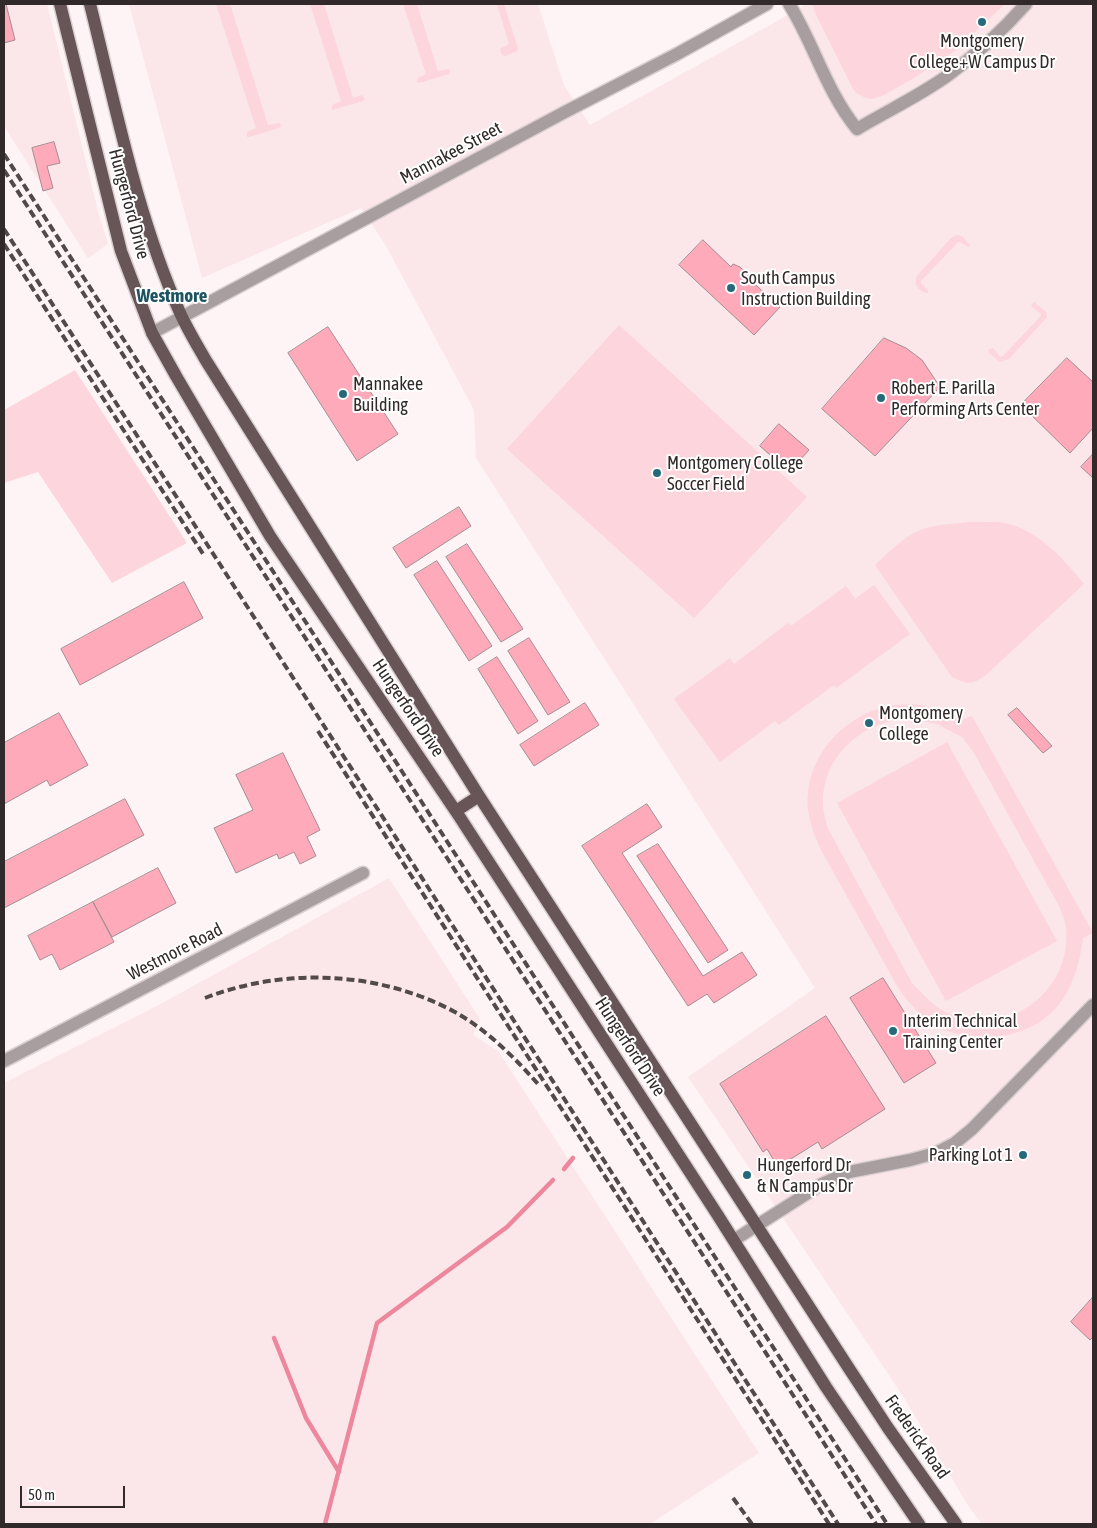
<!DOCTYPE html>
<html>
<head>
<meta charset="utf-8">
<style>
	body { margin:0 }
	#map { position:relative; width:1097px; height:1528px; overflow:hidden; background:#fef4f5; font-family:"Asap Condensed",sans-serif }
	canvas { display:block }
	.frame { position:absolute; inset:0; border:5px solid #32292a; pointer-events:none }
	.scale { position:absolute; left:20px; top:1486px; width:105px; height:22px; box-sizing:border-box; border:2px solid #32292a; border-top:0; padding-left:6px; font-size:15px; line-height:18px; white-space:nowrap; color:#32292a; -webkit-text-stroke:4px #fff; paint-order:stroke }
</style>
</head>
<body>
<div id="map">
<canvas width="1097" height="1528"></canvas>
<div class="frame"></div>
<div class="scale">50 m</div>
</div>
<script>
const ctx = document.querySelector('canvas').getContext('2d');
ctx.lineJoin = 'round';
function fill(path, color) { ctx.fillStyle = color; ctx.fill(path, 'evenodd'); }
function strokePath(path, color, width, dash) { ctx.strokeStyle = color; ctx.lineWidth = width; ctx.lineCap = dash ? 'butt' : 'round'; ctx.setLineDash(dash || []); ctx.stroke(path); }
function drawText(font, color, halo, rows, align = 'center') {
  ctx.font = font + ' "Asap Condensed",sans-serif'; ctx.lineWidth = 4; ctx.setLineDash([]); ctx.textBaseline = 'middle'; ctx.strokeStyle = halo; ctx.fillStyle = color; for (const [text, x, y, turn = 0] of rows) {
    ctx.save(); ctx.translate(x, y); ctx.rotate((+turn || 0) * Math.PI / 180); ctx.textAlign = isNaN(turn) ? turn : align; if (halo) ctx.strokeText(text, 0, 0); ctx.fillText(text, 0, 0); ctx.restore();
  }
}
fill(new Path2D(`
	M4 4H47L99 215 108 244 88 258 4 126Z
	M129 4H538L564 85 590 125 772 24 806 4H1093V1524H982L969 1507 903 1396 688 1077 815 988 476 458 474 410 385 244 361 208 202 278Z
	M389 878 480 1019 473 1035 498 1051 759 1453 650 1524H4V1083L157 1006Z`), '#fbe6e9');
fill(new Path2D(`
	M216 4H230L268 125 280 123 281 126 279 128 249 137H247V132L256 128Z
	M310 4H324L353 98 362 95 365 99 363 101 332 110V105L341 101Z
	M403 4H417L438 71 449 69 450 71 449 74 419 83 417 82 418 78 426 74Z
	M497 4H504L518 49 517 51 505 56 502 55 500 49 509 44Z
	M812 4H1005L952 53 912 79 882 96 871 99 866 98 856 93 852 87 817 17Z
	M958 235 963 237 970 246 968 247 960 242H958L921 281V283L928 291V293C919 292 913 284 917 276L952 237Z
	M1034 302 1046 312 1047 317 1009 359 1000 362 989 353 988 350 993 348 1000 357 1003 356 1041 316V314L1031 306Z
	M619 325 807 497 694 618 507 449Z
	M75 370 187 543 112 583 38 472 4 483V410Z
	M970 522C981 523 994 521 1005 523 1039 531 1063 558 1084 584L987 674C973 685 968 685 952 677L875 565C890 551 906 534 926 528 940 524 956 524 970 522Z
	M874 585 910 634 836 688 834 685 779 725 775 721 720 762 674 699 730 658 734 664 788 623 791 626 846 586 855 599Z
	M915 704 942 710 962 720 972 716 1093 933 1083 938C1080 960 1075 980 1063 999 1037 1038 979 1047 939 1027 923 1019 911 1005 900 991L821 850C815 837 810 824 808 809 804 759 841 717 888 706 897 704 907 705 915 704ZM914 719 937 724 962 737 974 753 1059 906C1062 913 1065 921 1066 928 1072 993 1006 1040 947 1013 934 1007 922 993 912 983L827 827C826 821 824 814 823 808 820 765 851 730 891 721 898 719 907 719 914 719Z
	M947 742 1057 941 946 1001 837 803Z`), '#fdd5dc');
strokePath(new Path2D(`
	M564 1169 573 1158
	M274 1338 306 1418 339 1472
	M325 1524 377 1323 507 1227 553 1180`), '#ed879d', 4.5);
const building = new Path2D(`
	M4 4H6L15 40 4 43Z
	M54 142 60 163 47 166 53 188 43 191 32 148Z
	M703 240 731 267 733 264 740 267 750 276 748 278 780 307 754 335 679 265Z
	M328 327 398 434 357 461 288 353Z
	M884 338 906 348 922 360 940 387 875 456 822 409Z
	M1067 358 1093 382V428L1070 453 1021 405Z
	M779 424 809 450 789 472 760 446Z
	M1093 454V478L1081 467Z
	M459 507 471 526 406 568 393 548Z
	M467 544 523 629 501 642 446 557Z
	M437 561 492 646 469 661 414 575Z
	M184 582 203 618 80 685 61 649Z
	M529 638 570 702 548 715 508 651Z
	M497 657 538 721 518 734 478 669Z
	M585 703 599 725 534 766 520 745Z
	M1017 708 1052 746 1043 753 1008 715Z
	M59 713 88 765 50 786 47 780 4 804V743Z
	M283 753 320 830 307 837 316 856 300 864 294 852 279 859 277 854 236 873 214 828 253 810 236 775Z
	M125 799 144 835 4 908V862Z
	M647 804 662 827 622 853 703 976 742 952 757 975 714 1003 707 994 688 1006 582 846Z
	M658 844 728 950 708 963 637 856Z
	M158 868 176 903 112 937 93 902Z
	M93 902 114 942 60 970 52 954 40 960 28 936Z
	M883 978 936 1063 904 1083 850 998Z
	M826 1016 885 1109 822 1149 818 1142 778 1167 767 1149 763 1152 720 1084Z
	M1093 1297V1337L1090 1340 1071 1322Z`);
fill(building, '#ffaaba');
strokePath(building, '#a48d91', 1);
const minor = new Path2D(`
	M789 4C814 44 826 91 857 129 887 111 919 96 947 76 976 55 1002 31 1026 4
	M4 1061 363 873
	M734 1240 822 1184 849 1172 910 1160 936 1153 955 1143 972 1129 1093 1005`);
const tertiary = new Path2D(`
	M152 333 563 113 677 54 767 4`);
const primary = new Path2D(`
	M60 4 121 251 152 333 176 376 270 536 459 816 717 1214 826 1387 919 1524
	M90 4C116 108 137 217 181 315 188 330 197 345 205 359L479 796 850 1370 888 1428 956 1524
	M456 811 479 796`);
strokePath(minor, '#d9cfd0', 15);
strokePath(tertiary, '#d9cfd0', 15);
strokePath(primary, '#d9cfd0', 15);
strokePath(minor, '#a89d9f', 12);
strokePath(tertiary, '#a89d9f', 12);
strokePath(primary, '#675558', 12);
strokePath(new Path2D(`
	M4 154 887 1524
	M4 170 876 1524
	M4 229 838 1524
	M4 244 205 557
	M318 731 829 1524
	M205 998C285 967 379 971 455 1012 487 1030 514 1057 538 1084
	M733 1498 752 1524`), '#52494a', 4, [8, 4]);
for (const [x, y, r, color] of [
	[982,22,5,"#25697a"],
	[731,288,5,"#25697a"],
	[343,394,5,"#25697a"],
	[881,398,5,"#25697a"],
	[657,473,5,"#25697a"],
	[869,723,5,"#25697a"],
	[893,1031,5,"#25697a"],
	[1023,1155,5,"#25697a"],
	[747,1175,5,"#25697a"]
]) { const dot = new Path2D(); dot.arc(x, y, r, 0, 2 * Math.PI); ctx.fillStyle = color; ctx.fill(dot); strokePath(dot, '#fff', 2); }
drawText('18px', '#32292a', '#fff', [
	["Montgomery",982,41,"center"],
	["College+W Campus Dr",982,62,"center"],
	["South Campus",741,278],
	["Instruction Building",741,299],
	["Mannakee",353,384],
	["Building",353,405],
	["Robert E. Parilla",891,388],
	["Performing Arts Center",891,409],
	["Montgomery College",667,463],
	["Soccer Field",667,484],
	["Montgomery",879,713],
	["College",879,734],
	["Interim Technical",903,1021],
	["Training Center",903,1042],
	["Parking Lot 1",1013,1155,"right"],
	["Hungerford Dr",757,1165],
	["& N Campus Dr",757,1186]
], 'left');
drawText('18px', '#32292a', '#fff', [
	["Mannakee Street",451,153,-28],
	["Hungerford Drive",129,204,75],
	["Hungerford Drive",408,708,56],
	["Westmore Road",175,952,-27],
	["Hungerford Drive",630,1047,57],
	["Frederick Road",917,1437,55]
]);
drawText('bold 19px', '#1e5461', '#fff', [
	["Westmore",172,296]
]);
</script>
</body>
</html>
